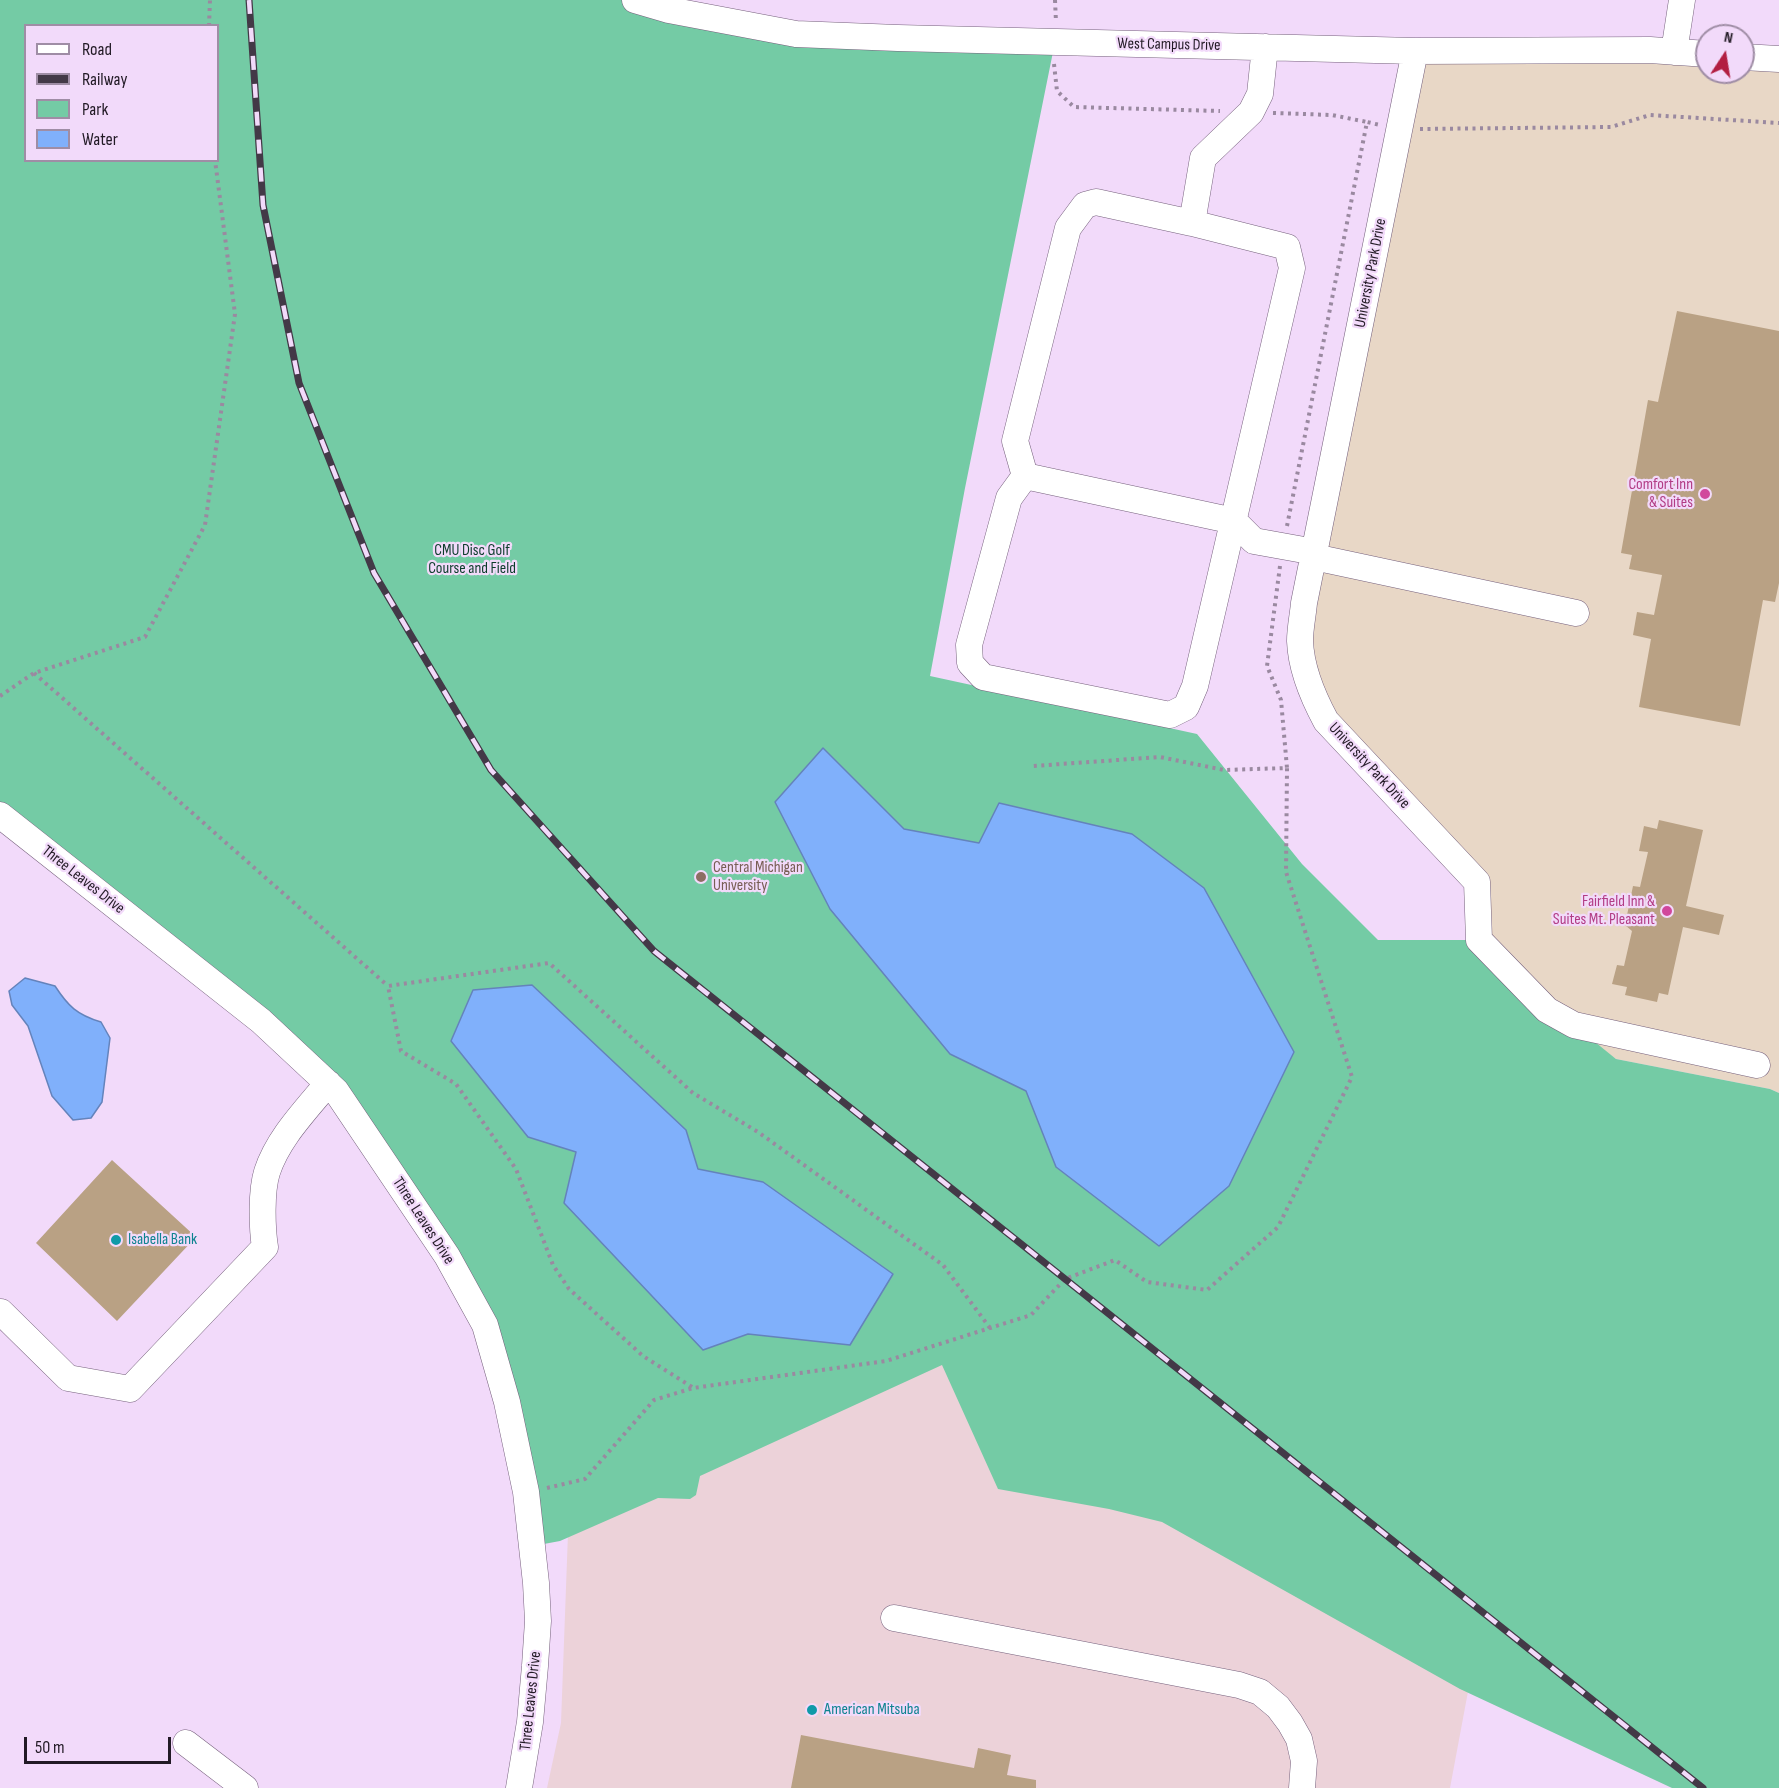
<!DOCTYPE html>
<html>
<head>
<meta charset="utf-8">
<style>
	body { margin:0 }
	#map { position:relative; width:1779px; height:1788px; overflow:hidden; background:#f2dafa; font-family:"Sofia Sans Condensed",sans-serif }
	canvas { display:block }
	.legend { position:absolute; left:24px; top:24px; width:195px; height:138px; box-sizing:border-box; background:#f2dafa; border:2px solid #9f8da5; margin:0; padding:8px 10px; list-style:none; font-size:18px; color:#221a25 }
	.legend li { display:flex; align-items:center; gap:12px; height:30px }
	.legend b { width:30px; border:2px solid #9f8da5 }
	.north { position:absolute; left:1695px; top:24px; width:60px; height:60px; box-sizing:border-box; background:#f2dafa; border:2px solid #9f8da5; border-radius:50%; rotate:12deg; font-size:16px; font-weight:700; line-height:24px; text-align:center; color:#221a25 }
	.north::after { content:''; display:block; margin:auto; width:21px; height:27px; background:#b21f42; clip-path:polygon(50% 0,100% 100%,50% 72%,0 100%) }
	.scale { position:absolute; left:24px; top:1737px; width:147px; height:27px; box-sizing:border-box; border:3px solid #221a25; border-top:0; padding-left:8px; font-size:18px; line-height:21px; white-space:nowrap; color:#221a25; -webkit-text-stroke:4px #f2dafa; paint-order:stroke }
</style>
</head>
<body>
<div id="map">
<canvas width="1779" height="1788"></canvas>
<ul class="legend">
<li><b style="height:8px;background:#fff"></b>Road</li>
<li><b style="height:8px;background:#433947"></b>Railway</li>
<li><b style="height:16px;background:#74cba5"></b>Park</li>
<li><b style="height:16px;background:#80b0fb"></b>Water</li>
</ul>
<div class="north">N</div>
<div class="scale">50 m</div>
</div>
<script>
const ctx = document.querySelector('canvas').getContext('2d');
ctx.lineJoin = 'round';
function fill(path, color) { ctx.fillStyle = color; ctx.fill(path, 'evenodd'); }
function strokePath(path, color, width, dash) { ctx.strokeStyle = color; ctx.lineWidth = width; ctx.lineCap = dash ? 'butt' : 'round'; ctx.setLineDash(dash || []); ctx.stroke(path); }
function drawText(font, color, halo, rows, align = 'center') {
  ctx.font = font + ' "Sofia Sans Condensed",sans-serif'; ctx.lineWidth = 4.5; ctx.setLineDash([]); ctx.textBaseline = 'middle'; ctx.strokeStyle = halo; ctx.fillStyle = color; for (const [text, x, y, turn = 0] of rows) {
    ctx.save(); ctx.translate(x, y); ctx.rotate((+turn || 0) * Math.PI / 180); ctx.textAlign = isNaN(turn) ? turn : align; if (halo) ctx.strokeText(text, 0, 0); ctx.fillText(text, 0, 0); ctx.restore();
  }
}
fill(new Path2D(`
	M1415 51 1707 54V72H1743V57L1779 59V1093L1770 1089 1616 1059 1547 1010 1479 940 1477 881 1326 721 1303 663Z`), '#e8d7c6');
fill(new Path2D(`
	M1028 1326 1478 1638 1450 1788H547L561 1723 569 1506Z`), '#ecd2d9');
fill(new Path2D(`
	M0 0H646L777 30 1055 42 965 488 930 676 1197 734 1302 864 1378 940H1479L1574 1025 1616 1059 1770 1089 1779 1093V1788H1672L1460 1689 1162 1522 1109 1509 998 1489 942 1365 700 1476 696 1495 690 1499 658 1498 560 1541 533 1546 485 1325 336 1091 0 815ZM26 26H218V160H26Z`), '#74cba5');
const water = new Path2D(`
	M823 748 904 829 979 843 999 803 1132 834 1204 888 1294 1052 1229 1186 1159 1246 1056 1167 1026 1091 950 1054 830 909 775 802Z
	M25 978 55 986C68 1006 77 1015 101 1022L110 1038 102 1102 91 1118 73 1120 52 1096 28 1026 12 1005 9 991Z
	M532 985 686 1130 698 1169 763 1182 893 1274 850 1345 748 1334 703 1350 564 1203 576 1152 528 1137 451 1041 473 990Z`);
fill(water, '#80b0fb');
strokePath(water, '#6483bb', 1.5);
fill(new Path2D(`
	M1677 311 1779 331V583L1775 602 1763 600 1740 726 1639 707 1651 639 1633 635 1637 612 1654 615 1662 575 1629 569 1632 555 1621 553 1648 400 1658 402Z
	M1659 820 1703 830 1686 906 1724 915 1719 935 1683 927 1668 995 1659 993 1657 1002 1625 995 1627 987 1612 984 1617 965 1624 966 1632 931 1625 925 1633 886 1640 887 1648 852 1639 851 1644 826 1657 829Z
	M112 1160 196 1237 117 1321 36 1243Z
	M801 1735 974 1768 978 1748 1011 1755 1007 1775 1036 1780V1788H791Z`), '#b9a184');
const minor = new Path2D(`
	M635 0 669 10 796 34 898 38 1415 51 1650 50 1707 54
	M1265 47 1260 94 1251 112 1203 158 1192 223 1096 202 1085 205 1068 228 1015 441 1025 476 1234 521 1254 541 1315 552
	M1415 51 1304 603C1303 615 1300 628 1300 641 1301 669 1313 697 1326 721L1477 882 1479 940 1547 1010 1574 1025 1757 1065
	M1674 52 1682 0
	M1743 57 1779 59
	M1025 476 1009 498 969 645 970 663 983 677 1170 715 1186 707 1195 686 1292 268 1287 247 1192 223
	M1314 557 1576 613
	M0 815 261 1021 336 1091 447 1256 485 1325 507 1402 526 1492 536 1583 538 1621 535 1666 530 1722 519 1788
	M1 1312 68 1378 130 1389 265 1247C262 1228 261 1191 267 1172 278 1138 306 1110 328 1083
	M894 1618 1239 1685 1260 1692 1278 1707 1290 1723 1299 1739 1304 1761 1302 1788
	M186 1743 245 1788`);
strokePath(minor, '#76617d', 27);
strokePath(new Path2D(`
	M1055 0 1056 22
	M209 26 210 0
	M1054 64 1057 91 1074 107 1220 111
	M1273 113 1332 115 1367 122
	M1420 129 1611 127 1650 115 1779 123
	M1287 526 1367 122 1380 125
	M1280 566 1267 666 1281 700 1287 768
	M34 673 388 986
	M0 696 34 673 145 637 205 525 235 314 215 160
	M692 1387 643 1356 569 1289 553 1265 516 1169 456 1084 401 1051 388 986 549 963 693 1093 758 1132 943 1265 990 1328
	M547 1488 585 1479 654 1400 693 1388 886 1361 1031 1315 1065 1279 1115 1260 1147 1282 1207 1290 1278 1227 1352 1077 1286 872 1287 768 1224 770 1160 757 1033 766`), '#9a89a0', 4, [3, 4.5]);
strokePath(minor, '#fff', 26);
const rail = new Path2D(`
	M249 0 263 205 299 383 374 573 491 770 654 951 1703 1788`);
strokePath(rail, '#433947', 7);
strokePath(rail, '#f2dafa', 4.5, [14]);
for (const [x, y, r, color] of [
	[1705,494,6,"#d1479c"],
	[701,877,6,"#8d6e63"],
	[1667,911,6,"#d1479c"],
	[116,1240,6,"#0f9aa8"],
	[812,1710,6,"#0f9aa8"]
]) { const dot = new Path2D(); dot.arc(x, y, r, 0, 2 * Math.PI); ctx.fillStyle = color; ctx.fill(dot); strokePath(dot, '#f2dafa', 2); }
drawText('16px', '#221a25', '#f2dafa', [
	["West Campus Drive",1169,45,1],
	["University Park Drive",1371,273,-79],
	["University Park Drive",1369,766,47],
	["Three Leaves Drive",83,880,38],
	["Three Leaves Drive",423,1221,57],
	["Three Leaves Drive",531,1701,-84]
]);
drawText('16px', '#b23c85', '#f2dafa', [
	["Comfort Inn",1693,485],
	["& Suites",1693,503],
	["Fairfield Inn &",1655,902],
	["Suites Mt. Pleasant",1655,920]
], 'right');
drawText('16px', '#0b3c2a', '#f2dafa', [
	["CMU Disc Golf",472,551],
	["Course and Field",472,569]
]);
drawText('16px', '#785e54', '#f2dafa', [
	["Central Michigan",713,868],
	["University",713,886]
], 'left');
drawText('16px', '#0d838f', '#f2dafa', [
	["Isabella Bank",128,1240],
	["American Mitsuba",824,1710]
], 'left');
</script>
</body>
</html>
